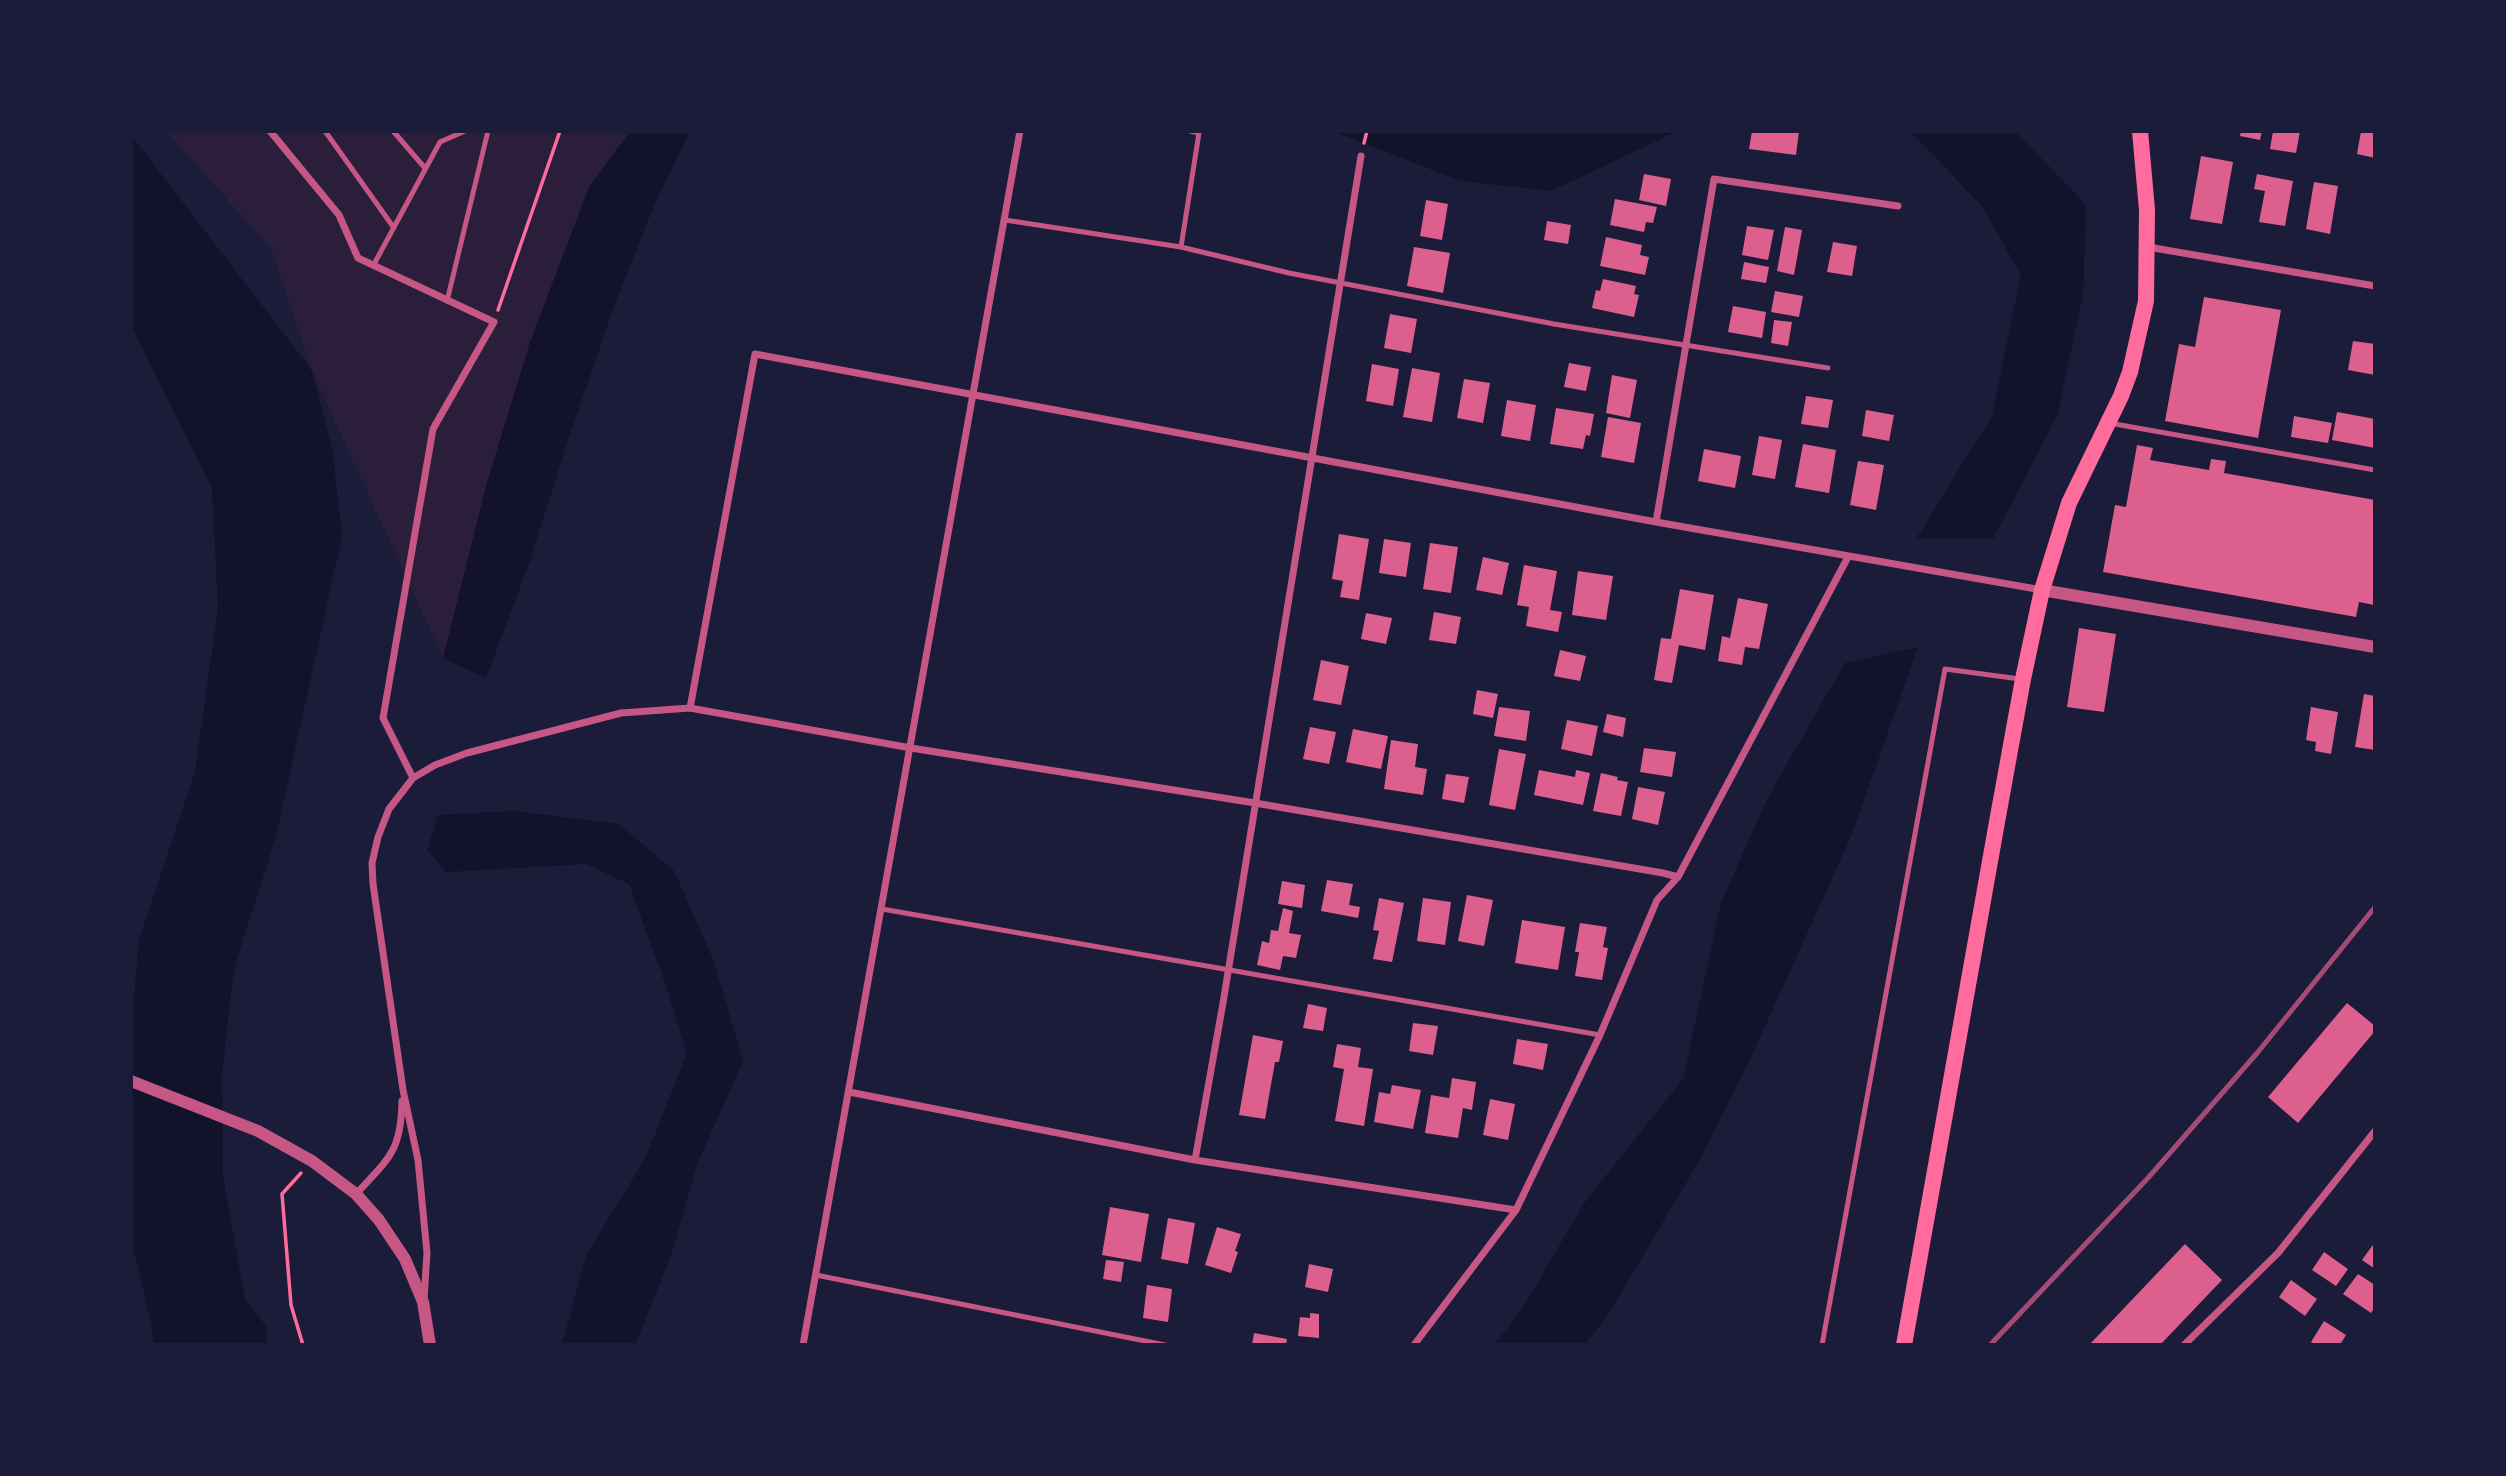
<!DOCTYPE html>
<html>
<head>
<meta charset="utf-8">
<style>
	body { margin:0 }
	#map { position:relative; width:2506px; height:1476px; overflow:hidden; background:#1b1b3a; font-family:Overpass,sans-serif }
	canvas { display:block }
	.frame { position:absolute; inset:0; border:133px solid #1b1b3a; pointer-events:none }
</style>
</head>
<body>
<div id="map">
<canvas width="2506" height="1476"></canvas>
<div class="frame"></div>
</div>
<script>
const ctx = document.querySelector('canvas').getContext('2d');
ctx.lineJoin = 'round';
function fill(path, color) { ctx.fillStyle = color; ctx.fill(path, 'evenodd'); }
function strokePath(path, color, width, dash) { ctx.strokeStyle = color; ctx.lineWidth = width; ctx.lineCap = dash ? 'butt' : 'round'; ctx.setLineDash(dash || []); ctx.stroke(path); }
fill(new Path2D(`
	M166 131H660L443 658 311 369 272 250Z`), '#2a1e3b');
fill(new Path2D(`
	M630 131H690L652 210 614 306 567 443 529 564 486 678 443 658 486 486 530 342 589 187Z
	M1333 131H1678L1551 191 1461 181Z
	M1910 131H2015L2086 205 2083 295 2057 416 1993 539H1916L1992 416 2021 275 1982 206Z
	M131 135 311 369 332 447 342 536 276 836 234 969 222 1073 223 1176 245 1300 266 1326 267 1345H154L151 1322 131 1239V1035L139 940 195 772 218 608 212 488 131 325Z
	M1918 647 1852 834 1752 1055 1699 1161 1607 1316 1585 1345H1494L1520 1312 1585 1202 1683 1079 1721 903 1768 797 1845 663Z
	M513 811 619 824 674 871 713 959 743 1061 698 1162 671 1255 635 1345H562L586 1256 646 1157 687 1054 666 986 629 884 586 864 446 872 427 850 438 815Z`), '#12122b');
fill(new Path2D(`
	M1752 131H1799L1796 155 1749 149Z
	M2241 131H2262L2260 140 2240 136Z
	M2273 131H2300L2296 153 2270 149Z
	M2361 131H2375V158L2357 154Z
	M2201 156 2233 162 2222 224 2190 219Z
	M1644 174 1671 179 1666 206 1639 200Z
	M2257 174 2293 181 2285 226 2259 222 2265 191 2254 189Z
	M2314 182 2338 186 2330 234 2306 229Z
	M1615 199 1657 207 1653 223 1646 222 1644 232 1610 225Z
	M1426 200 1448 204 1442 240 1420 236Z
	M1547 221 1571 225 1568 244 1544 240Z
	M1747 226 1774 230 1768 260 1742 255Z
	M1785 227 1802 230 1794 275 1777 271Z
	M1606 237 1642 245 1640 255 1649 257 1645 275 1600 266Z
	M1833 242 1857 246 1852 276 1827 272Z
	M1414 247 1450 253 1443 293 1407 286Z
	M1744 262 1769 267 1766 283 1741 279Z
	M1603 279 1636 286 1634 294 1639 295 1634 317 1592 308 1596 290 1600 291Z
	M1775 291 1803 296 1799 317 1771 312Z
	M2204 297 2281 310 2258 438 2165 421 2179 344 2195 347Z
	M1733 306 1766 312 1762 338 1728 332Z
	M1390 314 1417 319 1411 353 1384 348Z
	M1774 320 1792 322 1788 346 1771 343Z
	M2353 341 2375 344V375L2348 370Z
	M1569 363 1591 367 1586 391 1564 387Z
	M1372 364 1399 369 1393 406 1366 401Z
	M1412 368 1440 373 1432 422 1403 417Z
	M1612 375 1637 380 1630 418 1606 413Z
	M1464 379 1490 383 1483 423 1457 418Z
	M1806 396 1833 400 1828 428 1801 424Z
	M1507 400 1536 405 1530 441 1501 436Z
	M1556 408 1594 414 1590 436 1586 435 1583 449 1550 444Z
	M1866 410 1894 415 1889 441 1862 436Z
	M2337 412 2375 419V448L2332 440Z
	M2294 416 2332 423 2328 443 2291 437Z
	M1608 417 1641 423 1634 463 1601 457Z
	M1759 436 1782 440 1775 479 1752 475Z
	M1803 444 1836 450 1829 493 1795 487Z
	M2137 445 2153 448 2150 460 2209 470 2211 459 2226 461 2224 473 2375 500 2374 605 2359 602 2356 617 2103 572 2115 505 2126 507Z
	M1704 449 1741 456 1735 488 1698 481Z
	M1858 461 1884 465 1876 510 1850 505Z
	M1339 534 1369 539 1359 600 1340 597 1343 581 1332 579Z
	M1384 539 1411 543 1406 577 1379 573Z
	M1430 543 1458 547 1451 593 1423 589Z
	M1483 557 1509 563 1502 595 1476 590Z
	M1524 565 1557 571 1550 610 1562 612 1558 632 1526 626 1529 607 1517 605Z
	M1578 571 1613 576 1606 620 1572 615Z
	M1680 589 1714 595 1705 650 1679 645 1672 683 1654 680 1661 638 1671 639Z
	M1738 598 1768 604 1759 649 1745 647 1742 665 1718 661 1722 636 1730 638Z
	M1434 612 1461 617 1456 644 1429 640Z
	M1366 613 1392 618 1386 644 1361 639Z
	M2079 628 2116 634 2104 712 2067 707Z
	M1560 650 1586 656 1580 681 1554 676Z
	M1321 660 1349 666 1341 705 1313 700Z
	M1477 690 1498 694 1493 718 1473 714Z
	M2364 694 2375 696V750L2355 747Z
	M1499 707 1530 711 1526 741 1494 736Z
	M2311 707 2338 712 2331 754 2315 751 2316 742 2306 740Z
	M1607 714 1626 718 1623 737 1603 732Z
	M1567 720 1598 726 1592 756 1561 749Z
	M1310 727 1336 732 1329 764 1303 759Z
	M1353 729 1388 736 1381 769 1346 762Z
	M1391 740 1418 744 1415 767 1427 769 1423 795 1384 789Z
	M1644 748 1676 752 1672 777 1640 772Z
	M1499 749 1526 754 1515 810 1489 805Z
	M1539 770 1575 777 1576 770 1590 773 1583 805 1534 795Z
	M1601 773 1618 777 1617 780 1628 782 1621 816 1593 811Z
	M1446 774 1469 777 1464 803 1442 799Z
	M1638 787 1665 792 1658 825 1632 819Z
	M1327 880 1353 884 1349 905 1360 907 1358 918 1321 911Z
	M1282 881 1305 885 1302 908 1278 904Z
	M1467 895 1493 900 1484 946 1458 941Z
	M1379 898 1404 903 1392 962 1373 959 1379 931 1373 930Z
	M1423 898 1451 902 1445 945 1417 941Z
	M1283 908 1293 911 1289 933 1301 935 1296 958 1283 956 1280 970 1257 965 1262 941 1269 943 1271 930 1278 931Z
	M1522 920 1565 927 1558 970 1515 963Z
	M1580 923 1607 927 1603 947 1608 948 1602 980 1575 976 1579 952H1575Z
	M2347 1003 2375 1026V1031L2298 1123 2268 1097Z
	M1308 1004 1327 1008 1323 1031 1303 1028Z
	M1413 1023 1438 1026 1433 1055 1409 1051Z
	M1253 1035 1283 1041 1279 1062H1275L1265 1119 1239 1115Z
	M1517 1039 1548 1044 1543 1070 1513 1064Z
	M1337 1044 1361 1048 1358 1067 1373 1069 1364 1126 1335 1121 1344 1069 1333 1067Z
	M1452 1078 1476 1082 1472 1110 1463 1108 1458 1138 1425 1133 1431 1095 1449 1098Z
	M1392 1085 1421 1090 1413 1129 1374 1122 1379 1092 1390 1094Z
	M1490 1099 1515 1104 1508 1140 1483 1135Z
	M1110 1207 1149 1214 1141 1262 1102 1255Z
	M1168 1218 1195 1223 1188 1264 1161 1259Z
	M1217 1227 1241 1234 1235 1251 1238 1252 1231 1273 1205 1265Z
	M2375 1242V1269L2362 1260Z
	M2185 1244 2222 1280 2160 1345H2089Z
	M2324 1252 2348 1269 2336 1286 2312 1270Z
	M1106 1260 1124 1262 1121 1282 1103 1279Z
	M1309 1264 1333 1269 1328 1292 1305 1287Z
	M2358 1274 2375 1285V1307L2371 1313 2343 1294Z
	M2291 1280 2317 1299 2305 1316 2279 1297Z
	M1147 1285 1172 1289 1168 1322 1143 1318Z
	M1310 1313 1319 1314V1338L1298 1336 1300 1317 1310 1318Z
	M2324 1321 2346 1335 2340 1345H2316L2311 1342Z
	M1254 1333 1287 1339 1286 1345H1252Z`), '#dd5f8e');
strokePath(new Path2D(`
	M1364 143 1367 131
	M498 310 560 131
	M301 1173 282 1194 291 1305 303 1345`), '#ff6b9d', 3.5);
strokePath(new Path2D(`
	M325 131 394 228
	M393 131 425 168
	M1005 220 1181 247 1289 273 1554 324 1828 368
	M1181 247 1199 133 1190 131
	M373 266 440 142 465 131
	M447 301 488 131
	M2109 423 2375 470
	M882 909 1600 1035
	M816 1275 1165 1345
	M1822 1345 1945 669 2020 679`), '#c65784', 5);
strokePath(new Path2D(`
	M270 131 339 215 358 258 494 322 433 429 383 718 413 778
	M2148 247 2375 286
	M1656 522 1714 179 1898 206
	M690 708 755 354 1656 522 2042 590
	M849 1092 1195 1160 1516 1210
	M1195 1160 1223 1003 1361 156
	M356 1194C389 1158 401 1152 402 1101
	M424 1299 427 1253 418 1160 403 1090 373 884 372 863 378 837 389 809 413 778 435 765 467 753 621 713 690 708 911 748 1255 803 1663 873 1678 877
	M803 1345 1020 131
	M1414 1345 1516 1210 1600 1035 1657 900 1678 877 1848 557
	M2184 1345 2278 1253 2375 1131`), '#c65784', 7);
strokePath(new Path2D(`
	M2042 590 2375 647
	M131 1081 258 1131 312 1161 356 1194 379 1220 405 1259 423 1302 430 1345`), '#c65784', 12);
strokePath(new Path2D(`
	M1904 1345 1997 822 2023 679 2042 590 2069 503 2121 396 2130 372 2146 301 2147 210 2140 131`), '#ff6b9d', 16);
strokePath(new Path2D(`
	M1990 1345 2148 1178 2258 1052 2375 907`), '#a44b75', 5);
</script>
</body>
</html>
